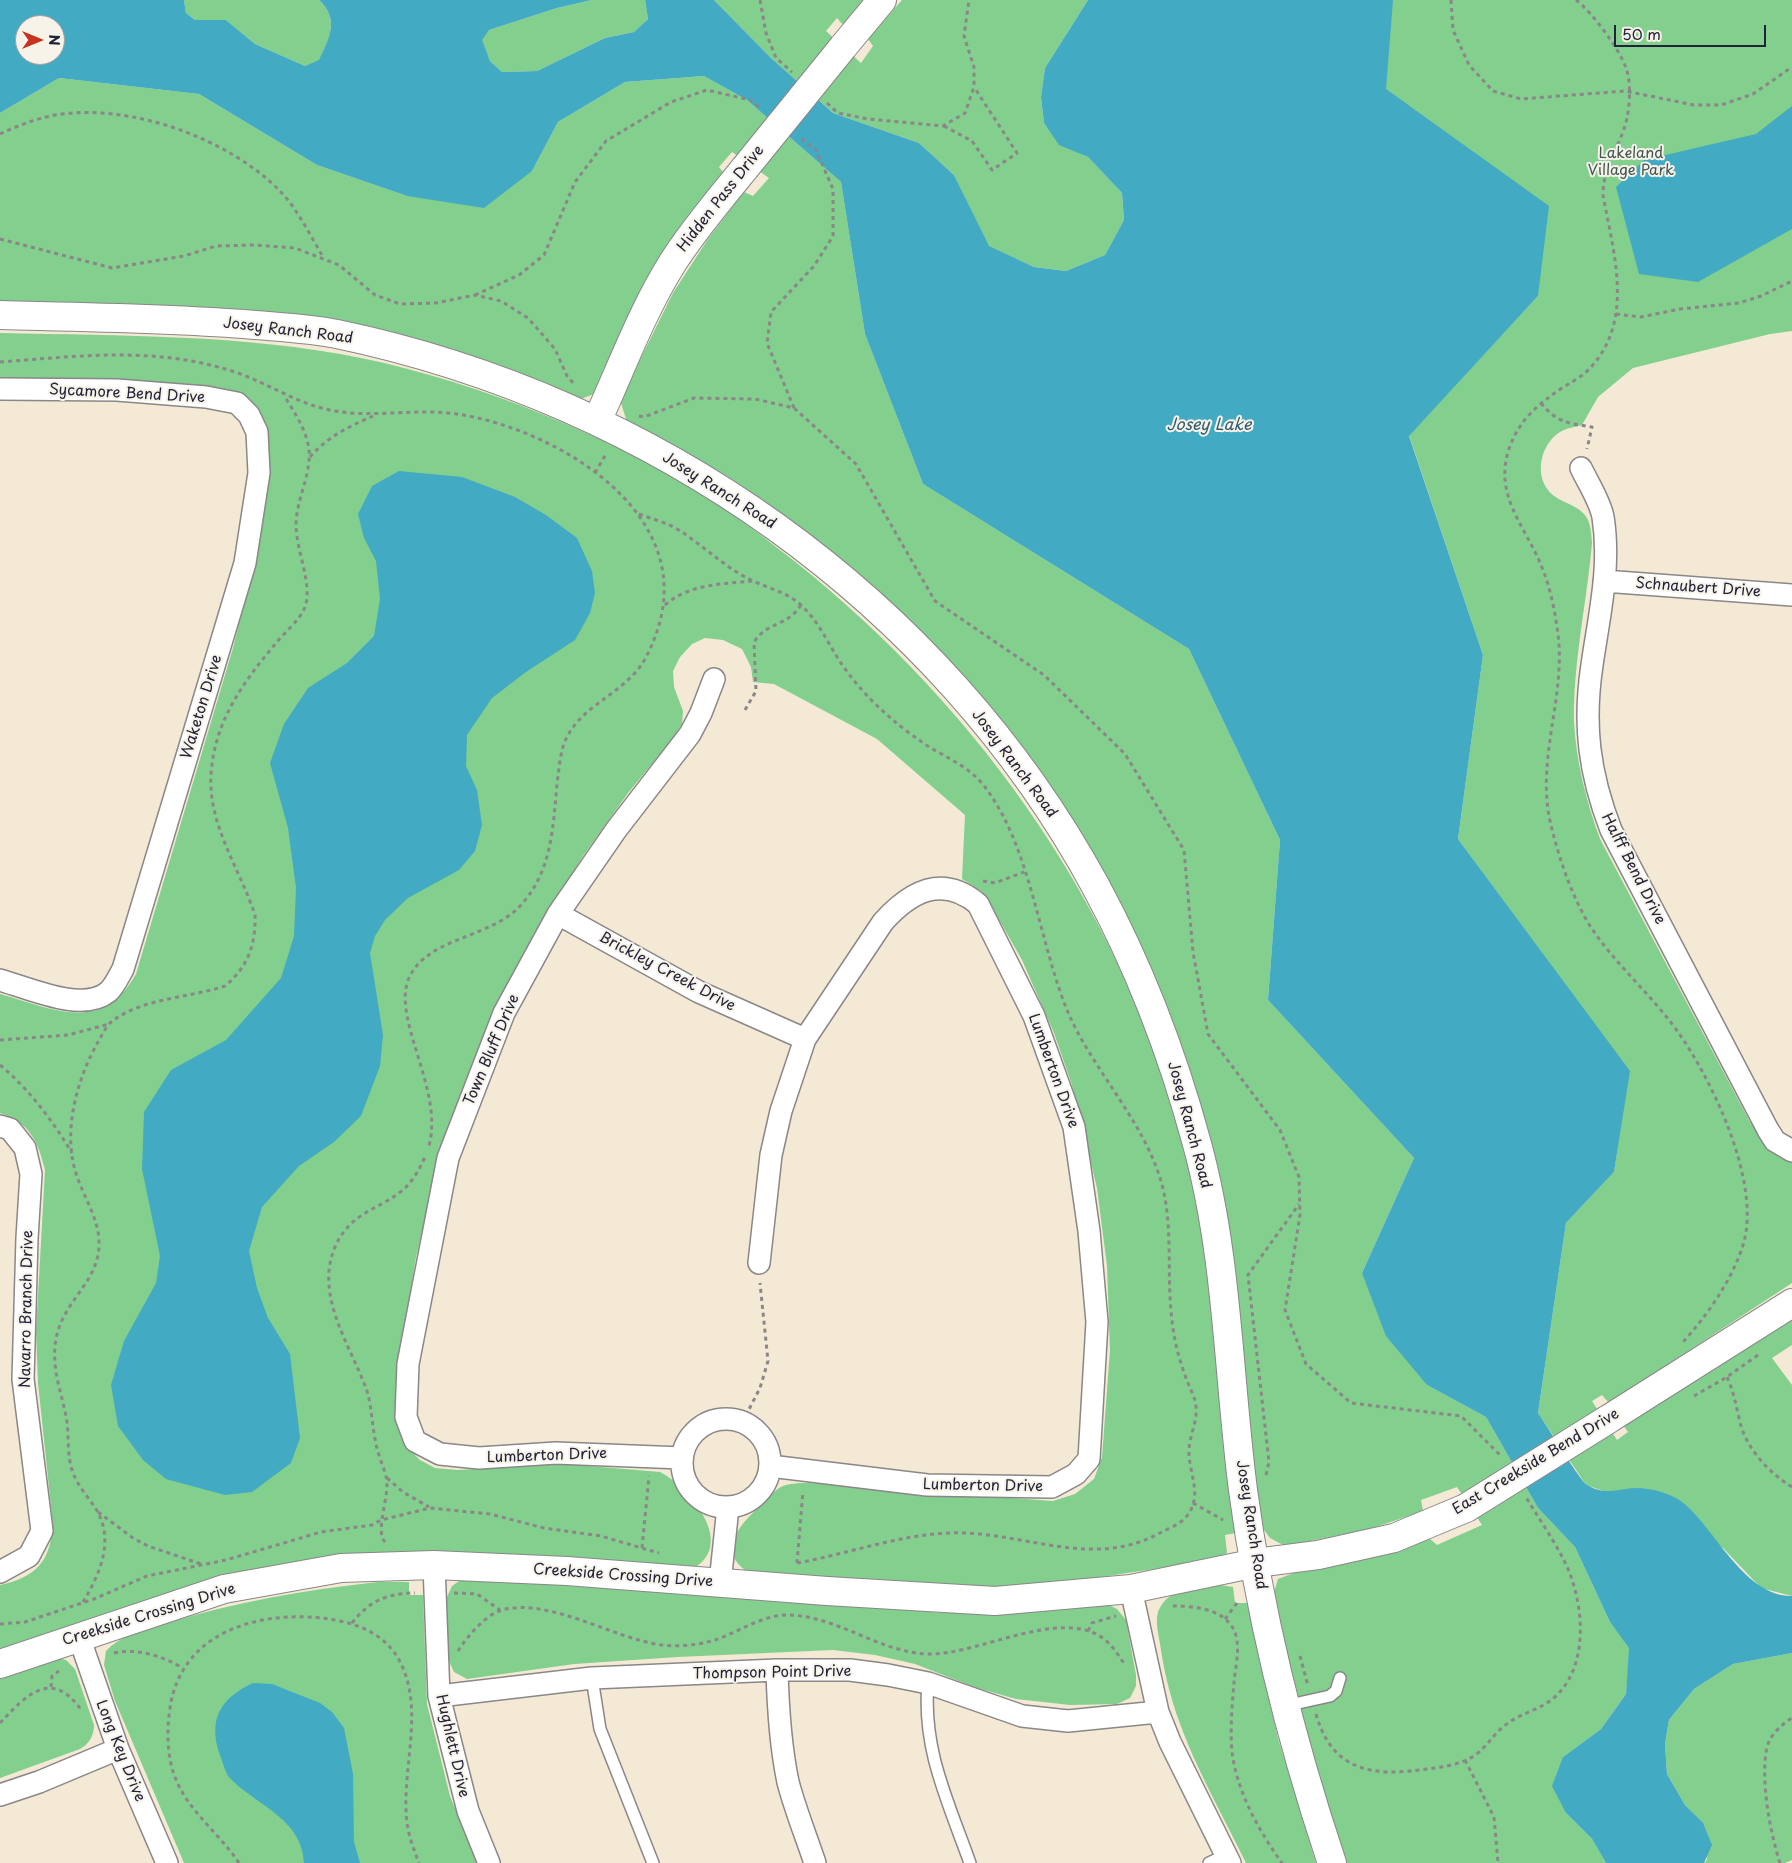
<!DOCTYPE html>
<html>
<head>
<meta charset="utf-8">
<style>
	body { margin:0 }
	#map { position:relative; width:1792px; height:1863px; overflow:hidden; background:#f4e9d4; font-family:"Playpen Sans",sans-serif }
	canvas { display:block }
	.north { position:absolute; left:15px; top:15px; width:50px; height:50px; box-sizing:border-box; background:#f7f3e8; border:1px solid #a29fa3; border-radius:50%; rotate:90deg; font-size:14px; font-weight:700; line-height:20px; text-align:center; color:#22223b }
	.north::after { content:''; display:block; margin:auto; width:18px; height:22px; background:#c8321e; clip-path:polygon(50% 0,100% 100%,50% 72%,0 100%) }
	.scale { position:absolute; left:1614px; top:25px; width:152px; height:22px; box-sizing:border-box; border:2px solid #22223b; border-top:0; padding-left:6px; font-size:15px; line-height:18px; white-space:nowrap; color:#22223b; -webkit-text-stroke:4px #f7f3e8; paint-order:stroke }
</style>
</head>
<body>
<div id="map">
<canvas width="1792" height="1863"></canvas>
<div class="north">N</div>
<div class="scale">50 m</div>
</div>
<script>
const ctx = document.querySelector('canvas').getContext('2d');
ctx.lineJoin = 'round';
function fill(path, color) { ctx.fillStyle = color; ctx.fill(path, 'evenodd'); }
function strokePath(path, color, width, dash) { ctx.strokeStyle = color; ctx.lineWidth = width; ctx.lineCap = dash ? 'butt' : 'round'; ctx.setLineDash(dash || []); ctx.stroke(path); }
function drawText(font, color, halo, rows, align = 'center') {
  ctx.font = font + ' "Playpen Sans",sans-serif'; ctx.lineWidth = 4; ctx.setLineDash([]); ctx.textBaseline = 'middle'; ctx.strokeStyle = halo; ctx.fillStyle = color; for (const [text, x, y, turn = 0] of rows) {
    ctx.save(); ctx.translate(x, y); ctx.rotate((+turn || 0) * Math.PI / 180); ctx.textAlign = isNaN(turn) ? turn : align; if (halo) ctx.strokeText(text, 0, 0); ctx.fillText(text, 0, 0); ctx.restore();
  }
}
fill(new Path2D(`
	M184 0H319C340 19 329 39 319 61L305 66 255 44 226 20H195L186 13Z
	M592 0H645L648 19 634 32 605 38 537 71 502 72 490 61 481 40 489 30 557 8Z
	M714 0H863L844 26 837 18 826 31 861 63 873 46 868 39 902 0H1088L1045 68 1041 97 1044 123 1059 144 1088 157 1122 193 1124 220 1105 255 1066 271 1034 267 988 246 954 175 919 143 833 113 771 58Z
	M1228 0H1792V331L1770 334 1633 368 1598 397 1582 425C1576 427 1566 428 1560 432 1542 443 1534 472 1548 490 1557 502 1574 503 1584 514 1591 522 1591 532 1592 543 1587 601 1573 663 1574 721 1576 762 1586 800 1600 839L1750 1122 1768 1148 1792 1160V1283L1609 1403 1602 1395 1592 1401 1617 1440 1628 1432 1623 1425 1792 1314V1345L1772 1358 1792 1385V1596L1761 1588 1723 1548 1636 1488 1609 1493 1586 1485 1538 1413 1566 1223 1614 1172 1629 1071 1458 839 1483 655 1409 435 1538 296Z
	M704 76 747 100 841 182 865 334 923 484 1189 649 1280 840 1268 1000 1414 1158 1362 1273 1427 1385 1486 1417 1538 1508 1575 1547 1610 1622 1630 1648 1626 1694 1601 1729 1563 1757 1566 1813 1592 1839 1606 1863H1342L1314 1782 1272 1599 1278 1579 1299 1571 1381 1554 1429 1538 1437 1545 1482 1525 1457 1487 1421 1500 1423 1511 1370 1529 1285 1546 1270 1538 1259 1523 1183 1054 970 686 903 614 819 543 735 481 663 439 627 422 620 400 673 293 708 239 744 192 753 196 769 178 732 152 719 167 723 172 685 223 602 384 594 394 581 399 443 352 0 304V113L59 78 199 94 317 165 407 196 532 171 558 122 625 82Z
	M0 333C120 336 243 334 361 358 479 382 613 437 714 502 741 519 767 540 793 560 983 711 1127 917 1186 1154 1216 1278 1223 1407 1236 1533L1225 1535 1227 1553 1213 1560 1042 1586 969 1589 753 1575C712 1553 741 1522 765 1502 769 1498 773 1492 779 1488 788 1483 799 1483 809 1483L1053 1501 1075 1494 1094 1479 1102 1457 1110 1350 1107 1266 1097 1188 1072 1085 1054 1033 1022 960 993 909 981 891 962 879 965 815 877 739 774 684 753 682 751 667 742 649 723 640 705 638 692 644 680 657 673 671 674 687 683 711 682 724 674 737 628 793 583 856 551 908 434 1183 416 1257 404 1331 396 1398 397 1424 408 1448 420 1460 435 1468 457 1470 565 1464 660 1472C688 1486 737 1543 694 1568L631 1565 524 1555 455 1553 151 1601 0 1649V1585C36 1577 50 1562 53 1525L38 1383 36 1332 45 1170C38 1141 30 1123 0 1113V994C54 1009 101 1035 136 974L233 648 246 595 258 522 242 397 227 390 129 381 0 382Z
	M465 1577 555 1582 944 1613 998 1612 1105 1603 1117 1609 1126 1620 1136 1675V1686L1130 1698 1117 1704 1070 1705 1016 1699 974 1687 915 1664 875 1655 833 1650 678 1657 574 1664 467 1679 454 1672 447 1657 446 1599 452 1586Z
	M378 1582H409V1595H423L427 1704 450 1796 477 1863H184L115 1701 104 1665 106 1651C121 1635 143 1631 164 1624 234 1602 305 1590 378 1582Z
	M1220 1585 1233 1587 1235 1603H1247L1278 1738 1316 1863H1246C1221 1811 1190 1759 1173 1703 1167 1684 1163 1664 1160 1644 1158 1630 1153 1615 1163 1603 1175 1587 1202 1588 1220 1585Z
	M1792 1653V1860L1785 1863H1704L1707 1860 1703 1824 1685 1805 1667 1774 1665 1744 1669 1720 1694 1689 1733 1664Z
	M54 1657 66 1660 75 1669 94 1725C94 1736 89 1744 80 1749L0 1778V1674Z`), '#82cf8e');
fill(new Path2D(`
	M0 0H184L186 13 195 20H226L255 44 305 66 319 60C329 39 340 19 319 0H592L557 8 489 30 482 40 490 61 502 72 537 71 605 38 634 32 648 19 645 0H714L771 58 833 113 919 143 954 175 989 246 1034 267 1066 271 1105 255 1124 220 1122 193 1088 157 1059 145 1044 123 1041 97 1045 68 1088 0H1393L1386 89 1549 206 1538 296 1409 436 1483 655 1458 839 1630 1071 1614 1172 1566 1223 1538 1413C1546 1424 1580 1481 1587 1485 1606 1496 1616 1489 1635 1488 1653 1488 1675 1494 1688 1507 1717 1534 1747 1597 1792 1596V1653L1733 1664 1694 1689 1669 1720 1665 1744 1667 1774 1685 1805 1703 1823 1712 1845 1704 1863H1606L1592 1839 1566 1813 1552 1786 1563 1757 1601 1729 1626 1694 1629 1648 1610 1622 1575 1547 1538 1508 1486 1417 1427 1385 1386 1336 1362 1273 1414 1158 1268 1000 1280 840 1189 649 923 484 865 334 841 182 747 100 704 76 625 82 558 122 532 171 484 208 407 196 317 165 199 94 59 78 0 113ZM25 25H55V55H25Z
	M1792 106V229L1698 282 1639 274 1616 187 1644 160 1756 134Z
	M399 471 462 477 515 497 546 515 577 538 592 571 595 593 590 613 575 640 526 672 492 698 467 735 466 766 477 790 482 825 475 851 459 870 408 898 385 920 375 936 370 953 383 1035 380 1066 361 1116 334 1142 299 1166 262 1207 249 1251 257 1288 268 1318 290 1354 300 1438 291 1463 252 1492 225 1495 166 1479 143 1460 118 1426 111 1385 124 1341 156 1283 160 1256 142 1169 144 1112 171 1070 226 1040 281 978 294 936 296 888 288 828 270 763 284 724 308 688 347 663 374 636 380 599 376 561 364 538 358 514 372 486Z
	M253 1683 272 1684 320 1703 332 1712 344 1728 353 1774 354 1842 360 1863H304C302 1817 254 1805 228 1776 225 1771 223 1763 221 1758 207 1721 219 1699 253 1683Z`), '#43aac3');
const lane = new Path2D(`
	M592 1678 600 1729 653 1863
	M928 1683C922 1749 948 1801 970 1863
	M1285 1706 1330 1696 1336 1691 1340 1678
	M1209 1863 1226 1855`);
const street = new Path2D(`
	M0 389 117 390 206 397 237 403 249 415 257 432 259 473 245 563 123 969C119 976 114 987 108 992 82 1013 29 988 0 980
	M1581 468C1588 483 1600 501 1603 517 1611 567 1599 616 1592 665 1583 725 1589 773 1611 830L1768 1130 1775 1141 1792 1151
	M1604 581 1792 595
	M558 914 699 992 805 1039
	M0 1126 10 1129 25 1148 31 1174 27 1238 23 1379 42 1531 29 1556 0 1572
	M759 1263 771 1155 781 1111 805 1039 883 922C910 892 942 874 978 904L1034 1016 1074 1127 1089 1231 1097 1322 1089 1459 1076 1474 1052 1487 927 1485 770 1466
	M682 1463a44 44 0 1 1 88 0a44 44 0 1 1-88 0Z
	M682 1458 556 1453 479 1458 440 1454 415 1441 406 1417 408 1364 448 1158 504 1013 558 914 616 830 690 734 701 713 714 679
	M434 1565 439 1696 468 1811 489 1863
	M720 1583 728 1507
	M1131 1589 1158 1712 1170 1742 1230 1863
	M79 1637 118 1749 167 1863
	M777 1670C778 1708 780 1744 788 1782 795 1809 806 1836 815 1863
	M439 1696 592 1678 777 1670H850L888 1675 928 1683 1022 1716 1068 1721 1158 1712
	M0 1795 39 1782 118 1749`);
const secondary = new Path2D(`
	M843 47 882 0
	M0 315C82 317 163 318 244 324 275 327 307 328 337 334 653 400 939 599 1095 885 1139 966 1173 1055 1197 1144 1228 1257 1228 1374 1243 1490 1260 1617 1291 1741 1332 1863
	M597 421C621 369 642 311 673 262 694 229 720 199 745 168
	M1607 1420 1792 1303
	M0 1664 224 1589 341 1568 434 1565 567 1571 827 1591 995 1601 1131 1589 1256 1563 1318 1555 1394 1538 1466 1508`);
strokePath(lane, '#8b8688', 14);
strokePath(street, '#8b8688', 24);
strokePath(secondary, '#8b8688', 30);
strokePath(new Path2D(`
	M760 0 766 33 776 58 792 72
	M1451 0 1453 30 1469 65 1493 91 1521 99 1625 91 1694 105H1721L1753 94 1792 67
	M1576 0C1592 12 1620 50 1626 68 1631 81 1630 104 1627 118 1621 146 1603 164 1603 195 1613 251 1635 319 1591 367 1584 375 1574 381 1565 386 1538 404 1518 420 1508 452 1495 497 1525 526 1541 565 1550 586 1555 611 1558 634 1566 698 1535 761 1551 825 1559 858 1570 891 1587 921 1609 957 1642 986 1669 1020 1708 1069 1763 1182 1743 1245 1732 1280 1707 1316 1682 1343
	M827 103 838 113 868 119 943 126 965 113 974 87V67L964 36 969 0
	M944 126 972 141 992 170 1017 153 974 87
	M0 134C19 125 40 117 62 114 134 105 227 138 279 190 297 208 310 235 323 257
	M0 239 112 268 184 256 216 246 254 245 295 248 339 265 375 295 400 304 436 303 475 295 501 301 528 318 555 349 567 376 575 385
	M475 295 519 275 544 255 575 182 606 141 671 102 707 90 750 100 762 109
	M1616 314 1641 317 1680 309 1739 303 1761 296 1792 281
	M0 362C81 356 156 346 235 372 270 384 299 405 335 411 376 418 416 408 457 414 557 429 700 514 656 634 651 649 643 666 631 677 608 700 579 710 565 741 560 754 559 769 557 784 553 827 552 871 521 905 492 938 427 937 409 978 391 1019 444 1089 429 1146
	M1541 403C1557 423 1568 423 1592 427L1587 449
	M794 408 767 343 771 312 814 266 833 236V189L816 150 799 137
	M639 416 644 417 694 398 755 399 794 408 856 464 935 601 1044 675 1125 754 1184 850 1193 952 1208 1034 1280 1130 1299 1177 1300 1215 1285 1310 1306 1364 1351 1403 1461 1416 1502 1457
	M310 457C327 437 350 426 373 416
	M595 473 606 454
	M639 514C652 519 665 522 677 529 703 545 724 567 751 580 769 589 786 591 802 606 820 623 829 646 843 666 857 686 874 704 893 720 903 729 915 737 926 745 947 758 970 767 985 787 1032 849 1039 946 1070 1017 1096 1073 1144 1123 1161 1181 1174 1227 1166 1273 1172 1320 1174 1341 1180 1363 1188 1383 1191 1391 1195 1397 1196 1406 1198 1423 1188 1437 1189 1454 1190 1476 1203 1497 1186 1517 1179 1525 1167 1529 1158 1534 1090 1570 1020 1530 949 1533 898 1535 847 1554 797 1563
	M665 605C689 584 722 584 753 581
	M745 710 756 691 754 642C769 620 786 628 801 605
	M983 881 995 883 1024 872
	M0 1040 68 1035 109 1024
	M0 1065C30 1090 52 1120 72 1153
	M1727 1377C1734 1392 1736 1406 1740 1422 1746 1448 1769 1473 1792 1487
	M1694 1396 1727 1377 1758 1355
	M742 1423 760 1388 768 1361 760 1283
	M1266 1475 1269 1462 1248 1275 1299 1204
	M387 1478 403 1492 429 1507
	M1193 1503 1223 1520
	M98 1512 133 1538 148 1546 201 1564
	M385 1542C374 1531 391 1494 386 1476 383 1465 378 1455 376 1444 372 1426 372 1408 367 1391 351 1346 314 1296 335 1247 352 1208 385 1210 409 1184 416 1175 422 1165 426 1154
	M642 1548 649 1476
	M797 1563 803 1491
	M454 1593 477 1594 500 1610
	M83 1602C100 1574 115 1540 96 1509 88 1497 77 1485 72 1470 67 1454 69 1438 67 1422 64 1402 56 1382 55 1362 50 1305 98 1290 99 1245 100 1217 80 1193 74 1166 64 1126 78 1077 98 1042 101 1037 105 1028 110 1023 140 998 189 998 225 986 248 967 256 944 255 915 240 869 208 825 211 775 214 722 243 682 277 642 285 632 300 620 305 607 313 585 296 550 296 525 296 498 314 471 308 444 304 426 294 412 285 397
	M1173 1606C1198 1606 1233 1610 1237 1641 1239 1655 1235 1670 1234 1683 1232 1706 1230 1729 1232 1752 1237 1792 1259 1831 1282 1863
	M1225 1619 1237 1603
	M352 1623C369 1601 388 1593 415 1593
	M0 1624 25 1622 94 1599 147 1576 226 1560 321 1532 372 1525 381 1520 430 1508 490 1514 544 1528 601 1536 659 1553
	M1088 1631 1092 1623 1116 1616
	M458 1651C467 1637 485 1615 502 1610 549 1597 614 1639 662 1645 680 1647 698 1645 715 1640 739 1632 763 1614 790 1615 838 1617 880 1652 927 1654 977 1656 1061 1606 1104 1639 1113 1646 1119 1656 1125 1665
	M114 1653C140 1648 161 1656 183 1668
	M1300 1656 1308 1686
	M51 1687 52 1676 59 1671
	M1316 1714C1332 1772 1374 1777 1427 1769 1443 1767 1459 1765 1474 1756 1486 1748 1492 1736 1503 1727 1520 1712 1543 1710 1558 1694 1588 1663 1584 1607 1568 1569 1557 1544 1540 1521 1526 1497
	M0 1723C27 1694 52 1668 82 1711
	M1465 1760 1494 1817 1498 1863
	M239 1863C217 1830 183 1808 172 1768 167 1749 167 1728 170 1708 181 1634 254 1611 321 1618 348 1621 377 1629 394 1652 429 1702 400 1768 407 1823 409 1837 414 1850 419 1863
	M1780 1863C1770 1832 1760 1779 1767 1747 1770 1735 1782 1724 1792 1718`), '#8b8688', 3, [4, 4]);
strokePath(lane, '#fff', 11);
strokePath(street, '#fff', 21);
strokePath(secondary, '#fff', 28);
const secondaryBridge = new Path2D(`
	M745 168 843 47
	M1466 1508 1607 1420`);
strokePath(secondaryBridge, '#8b8688', 30, []);
strokePath(secondaryBridge, '#fff', 28);
drawText('15px', '#3f5654', '#f7f3e8', [
	["Lakeland",1631,154],
	["Village Park",1631,171]
]);
drawText('15px', '#22223b', '#f7f3e8', [
	["Hidden Pass Drive",721,199,-52],
	["Josey Ranch Road",288,331,7],
	["Sycamore Bend Drive",127,394,3],
	["Josey Ranch Road",719,491,32],
	["Schnaubert Drive",1698,588,4],
	["Waketon Drive",202,707,-73],
	["Josey Ranch Road",1014,764,53],
	["Halff Bend Drive",1633,869,63],
	["Brickley Creek Drive",667,972,28],
	["Town Bluff Drive",492,1050,-67],
	["Lumberton Drive",1053,1071,70],
	["Josey Ranch Road",1189,1125,75],
	["Navarro Branch Drive",27,1309,-89],
	["Lumberton Drive",547,1456,-2],
	["East Creekside Bend Drive",1536,1462,-31],
	["Lumberton Drive",983,1486,1],
	["Josey Ranch Road",1251,1525,81],
	["Creekside Crossing Drive",623,1576,4],
	["Creekside Crossing Drive",149,1615,-17],
	["Thompson Point Drive",772,1673,-1],
	["Hughlett Drive",452,1746,77],
	["Long Key Drive",120,1751,68]
]);
drawText('italic 16px', '#2f5871', '#f7f3e8', [
	["Josey Lake",1209,426]
]);
</script>
</body>
</html>
